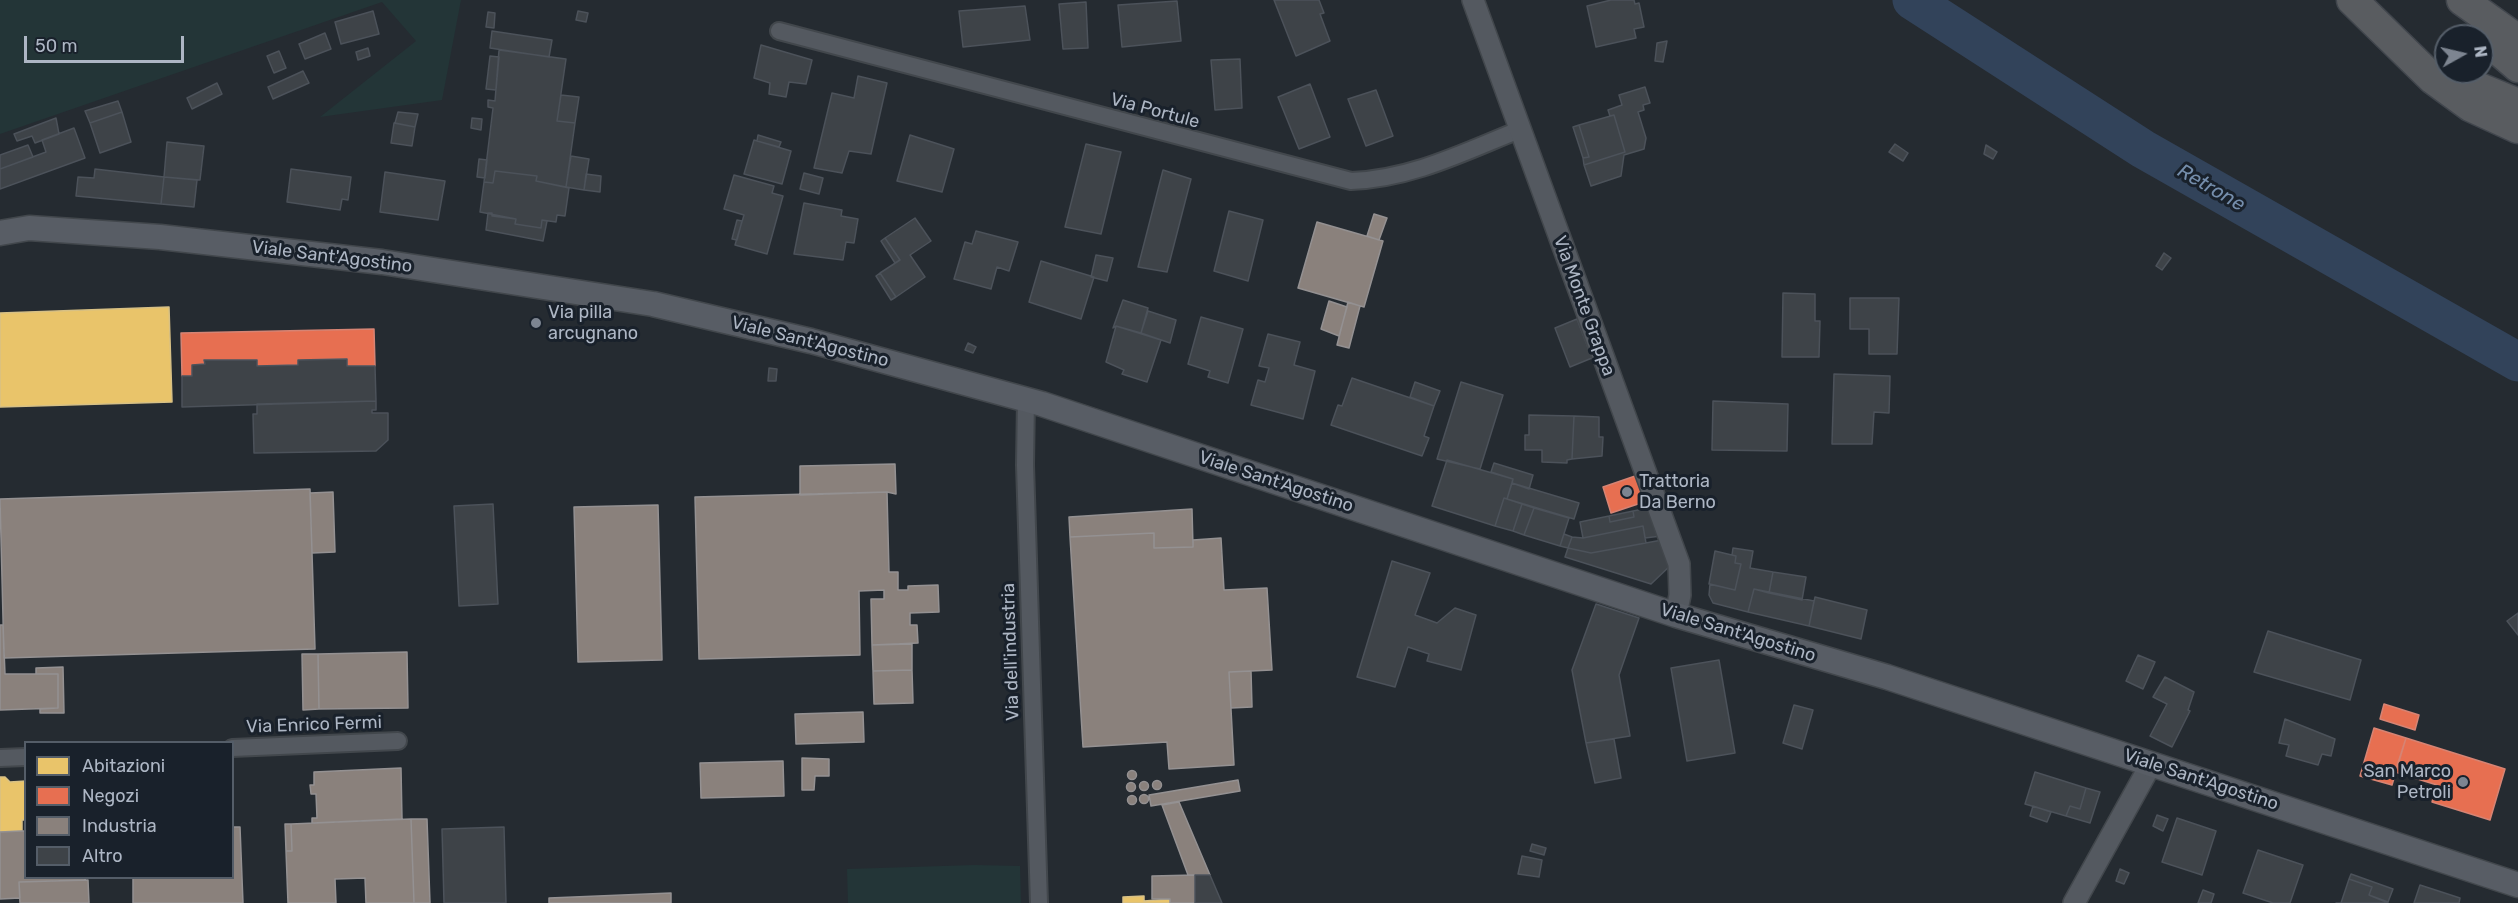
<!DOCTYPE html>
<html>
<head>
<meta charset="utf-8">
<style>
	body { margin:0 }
	#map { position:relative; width:2518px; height:903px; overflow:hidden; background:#252b31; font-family:Rubik,sans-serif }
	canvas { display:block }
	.legend { position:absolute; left:24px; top:741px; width:210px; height:138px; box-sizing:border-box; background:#19212b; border:2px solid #545d68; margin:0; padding:8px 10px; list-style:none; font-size:18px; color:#adb6c4 }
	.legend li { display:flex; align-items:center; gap:12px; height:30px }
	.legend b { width:30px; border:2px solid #545d68 }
	.north { position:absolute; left:2434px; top:24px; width:60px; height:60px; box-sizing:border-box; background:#19212b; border:2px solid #545d68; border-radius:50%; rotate:82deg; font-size:16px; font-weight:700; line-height:24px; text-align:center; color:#adb6c4 }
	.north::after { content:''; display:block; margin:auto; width:21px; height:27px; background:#7d8591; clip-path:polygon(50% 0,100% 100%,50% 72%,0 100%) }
	.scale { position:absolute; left:24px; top:36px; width:160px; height:27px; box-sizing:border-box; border:3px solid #adb6c4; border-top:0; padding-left:8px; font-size:18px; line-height:21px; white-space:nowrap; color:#adb6c4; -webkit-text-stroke:4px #19212b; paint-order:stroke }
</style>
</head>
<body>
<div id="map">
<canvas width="2518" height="903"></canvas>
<ul class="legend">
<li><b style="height:16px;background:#e9c46a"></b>Abitazioni</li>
<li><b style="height:16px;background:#e76f51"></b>Negozi</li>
<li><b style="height:16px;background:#8a817c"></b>Industria</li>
<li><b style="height:16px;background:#3e4348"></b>Altro</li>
</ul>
<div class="north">N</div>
<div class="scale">50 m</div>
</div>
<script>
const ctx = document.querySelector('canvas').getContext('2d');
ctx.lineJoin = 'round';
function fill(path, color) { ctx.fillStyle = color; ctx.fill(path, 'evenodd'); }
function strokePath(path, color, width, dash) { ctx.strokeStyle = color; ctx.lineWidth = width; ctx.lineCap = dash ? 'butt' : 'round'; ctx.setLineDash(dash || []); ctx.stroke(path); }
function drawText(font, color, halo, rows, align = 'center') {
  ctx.font = font + ' Rubik,sans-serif'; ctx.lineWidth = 6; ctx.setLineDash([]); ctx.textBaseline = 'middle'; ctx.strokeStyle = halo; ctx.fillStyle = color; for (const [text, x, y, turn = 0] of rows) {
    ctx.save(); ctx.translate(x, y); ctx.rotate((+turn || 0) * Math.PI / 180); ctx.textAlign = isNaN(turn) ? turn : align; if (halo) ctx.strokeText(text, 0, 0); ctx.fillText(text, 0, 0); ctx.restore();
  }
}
fill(new Path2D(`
	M0 0H461L442 100 320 117 416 41 382 2 0 134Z
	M974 865 1020 866 1021 903H848L847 869Z`), '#233537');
const homes = new Path2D(`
	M169 307 172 402 0 407V313Z
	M0 777H5L10 782 26 781V820H22V831L0 832Z
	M1144 896V901L1170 899V903H1123V897Z`);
fill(homes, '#e9c46a');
strokePath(homes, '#d7c085', 1.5);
const shops = new Path2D(`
	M374 329 375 366H347V359L298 360V365L257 366V360H204L205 364 192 365V376H182L181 333Z
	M1641 474 1650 500 1611 513 1603 487Z
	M2384 704 2419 715 2415 730 2380 719Z
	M2374 728 2406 738 2392 785 2360 776Z
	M2406 738 2505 769 2490 820 2432 802 2437 785 2395 772Z`);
fill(shops, '#e76f51');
strokePath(shops, '#d68474', 1.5);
const industry = new Path2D(`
	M1374 214 1387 218 1379 240 1367 236Z
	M1317 222 1383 241 1364 307 1298 288Z
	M1329 301 1347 307 1339 336 1321 329Z
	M1348 302 1360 306 1349 348 1337 345Z
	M895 464 896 494 887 492 800 495V466Z
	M310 489 315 649 4 658 0 499Z
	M333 492 335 552 312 553 310 493Z
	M887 492 889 572H898V590H908V586L938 585 939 612 910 613V625H917L918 643 872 645 871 599H884V590L859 591 860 655 699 659 695 497Z
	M658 505 662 660 578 662 574 507Z
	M1192 509 1193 547 1154 548V533L1070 537 1069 517Z
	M1154 533V548L1193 547V540L1221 538 1224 590 1267 588 1272 670 1229 672 1234 765 1169 769 1167 742 1083 747 1070 537Z
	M0 625H3L5 674H58V708L0 710Z
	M912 644V670L873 671 872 645Z
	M407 652 408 708 319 709 318 654Z
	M302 654H318L319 709 303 710Z
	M63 667 64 713H40V709L58 708V674H36V668Z
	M912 670 913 703 874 704 873 671Z
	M1251 671 1252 707 1231 708 1229 672Z
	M863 712 864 742 796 744 795 714Z
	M802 758 829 759V776H815L814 790H802Z
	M783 761 784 796 701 798 700 763Z
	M401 768 402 819 312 823V818H317L316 794H311L310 785H314V772Z
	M1127.5 775a4.5 4.5 0 1 1 9 0a4.5 4.5 0 1 1-9 0Z
	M1238 780 1240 791 1151 806 1149 795Z
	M1152.5 785a4.5 4.5 0 1 1 9 0a4.5 4.5 0 1 1-9 0Z
	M1139.5 786a4.5 4.5 0 1 1 9 0a4.5 4.5 0 1 1-9 0Z
	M1126.5 787a4.5 4.5 0 1 1 9 0a4.5 4.5 0 1 1-9 0Z
	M1139.5 799a4.5 4.5 0 1 1 9 0a4.5 4.5 0 1 1-9 0Z
	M1127.5 800a4.5 4.5 0 1 1 9 0a4.5 4.5 0 1 1-9 0Z
	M1179 802 1210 875H1188L1162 805Z
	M411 819 414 903H366L365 878 335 879 336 903H288L286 851H292L291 824Z
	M411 819H427L430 903H414Z
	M285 824H291L292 851H286Z
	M232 827H240L243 903H133V878H232Z
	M22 831H26V878H85V880L19 882 20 898 0 899V832Z
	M1195 875V903H1170V899H1152V876Z
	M88 880 89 903H20L19 882Z
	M671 893V903H549V898Z`);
fill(industry, '#8a817c');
strokePath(industry, '#949192', 1.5);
strokePath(new Path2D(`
	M1912 0 2143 149 2518 362`), '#32435a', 39);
const building = new Path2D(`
	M1274 0H1319L1324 13 1320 14 1330 41 1296 56Z
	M1611 0H1634L1635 4 1639 3 1644 27 1634 29 1636 38 1596 47 1587 6Z
	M1177 1 1181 41 1122 47 1118 5Z
	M1086 2 1088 48 1063 49 1059 4Z
	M1025 6 1030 40 963 47 959 11Z
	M373 11 379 34 341 44 335 22Z
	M578 11 588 13 586 22 576 20Z
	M488 12 495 13 494 28 486 27Z
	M492 31 552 40 549 57 490 48Z
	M325 33 331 49 305 59 299 44Z
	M1667 41 1663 62 1655 61 1657 43Z
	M761 45 812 60 806 84 789 82 786 97 769 94 770 83 754 78Z
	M368 48 370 56 358 60 356 52Z
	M499 50 566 59 557 121 575 123 566 187 536 181 537 176 495 171 493 183 484 182 493 108 488 107V100L495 101Z
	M279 51 286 68 274 73 267 56Z
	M490 56 499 57 496 90 486 89Z
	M1240 59 1242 108 1215 110 1211 60Z
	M303 71 309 83 273 99 268 87Z
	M858 76 887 83 871 154 849 151 842 173 814 168 832 93 854 98Z
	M217 83 222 94 192 109 187 98Z
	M1310 84 1330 137 1299 149 1278 97Z
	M1645 87 1650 103 1643 105 1644 110 1638 112 1646 138 1644 149 1624 155 1621 176 1591 186 1584 165 1625 152 1614 115 1610 116 1608 110 1622 105 1619 95Z
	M1376 90 1393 136 1366 146 1348 99Z
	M561 95 579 97 575 123 557 121Z
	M118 101 122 112 90 123 85 111Z
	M122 112 131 142 100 153 90 123Z
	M398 112 418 114 415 127 395 123Z
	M1614 115 1625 152 1584 165 1583 158 1589 157 1579 125Z
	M56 118 59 134 35 143 32 136 17 141 14 134Z
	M472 118 482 119 481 130 471 128Z
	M394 123 415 127 412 146 391 143Z
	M1579 125 1589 157 1583 158 1573 127Z
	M74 128 85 158 0 189V169L46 152 42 140Z
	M758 135 781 142 779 147 757 141Z
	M910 135 954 149 942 192 897 181Z
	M754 140 791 151 782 184 744 174Z
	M167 142 204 146 200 180 164 177Z
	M1086 144 1121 152 1101 234 1065 227Z
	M1895 144 1908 153 1903 161 1889 152Z
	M28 145 33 157 0 169V155Z
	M1986 145 1997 152 1993 159 1984 154Z
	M571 156 589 159 584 190 566 187Z
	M479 159 487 160 485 178 477 177Z
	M95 169 164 177 161 204 76 196 78 177 94 178Z
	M291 169 351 177 348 200 342 199 340 210 287 202Z
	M1163 170 1191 179 1167 272 1138 267Z
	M495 171 537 176 536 181 569 188 565 216 557 215 556 222 542 220 541 228 515 224 516 219 480 212 484 182 493 183Z
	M385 172 445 181 438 220 380 212Z
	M804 173 823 178 819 194 800 189Z
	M586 174 601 176 600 192 584 190Z
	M734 175 774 186 772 193 783 196 767 254 735 245 744 215 724 209Z
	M164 177 197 180 194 207 161 204Z
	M804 203 842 210 841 216 858 219 854 243 846 242 843 260 794 254Z
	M1229 211 1263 220 1248 281 1214 271Z
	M488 213H492V216L516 219 515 224 541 228 542 220 547 221 543 241 486 230Z
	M915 218 931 241 910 255 925 277 896 297 880 273 900 260 885 238Z
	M737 220 742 221 737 240 732 239Z
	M976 231 1018 242 1009 271 997 267 991 289 954 279 965 242 972 244Z
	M885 238 900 260 895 263 881 241Z
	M2164 253 2171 258 2162 270 2156 266Z
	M1096 255 1113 258 1107 281 1091 277Z
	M1041 261 1094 277 1081 319 1029 302Z
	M880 273 896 297 891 300 876 276Z
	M1783 293 1815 294V321H1820L1819 357H1782Z
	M1850 298H1899L1897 354H1869V329H1850Z
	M1123 300 1148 308 1141 333 1116 326 1113 328Z
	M1148 311 1176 320 1170 343 1141 333Z
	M1201 317 1243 329 1228 383 1208 377 1210 371 1188 364Z
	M1577 319 1592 358 1570 367 1555 328Z
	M1116 326 1161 340 1147 382 1122 374 1124 370 1106 362Z
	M1268 334 1300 342 1294 365 1315 371 1303 419 1251 405 1258 380 1265 382 1269 368 1259 366Z
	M968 343 976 347 973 353 965 350Z
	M347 359V366H375L376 401 182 407V376H192V365L205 364 204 360H257V366L298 365V360Z
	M769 368 777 369 776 381H768Z
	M1834 374 1890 376 1889 413 1874 412 1872 444H1832Z
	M1352 378 1434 406 1424 436 1429 438 1422 456 1331 425 1338 405 1342 406Z
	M1415 382 1440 391 1434 406 1410 397Z
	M1461 382 1503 395 1480 469 1437 459Z
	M376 401V410H372V413H388V440L376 451 254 453 253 414H257V404Z
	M1713 401 1788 404 1787 451 1712 450Z
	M1529 415 1574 416 1572 459 1567 460V463L1542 462V450H1525V435H1529Z
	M1574 416 1599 417V437H1603L1602 456 1572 459Z
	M1447 460 1513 479 1507 499 1504 498 1495 526 1432 506Z
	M1494 463 1533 475 1529 489 1512 483 1513 479 1491 472Z
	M1512 483 1579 503 1574 519 1507 499Z
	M1504 498 1522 504 1513 531 1495 526Z
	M493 504 498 604 459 606 454 506Z
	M1522 504 1534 508 1524 535 1513 531Z
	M1654 507 1661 536 1645 538 1643 526 1583 538 1580 522 1609 516 1610 522 1634 517 1633 511Z
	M1534 508 1569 518 1560 546 1524 535Z
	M1633 511 1634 517 1610 522 1609 516Z
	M1643 526 1646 543 1591 553 1568 548 1572 537 1583 538Z
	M1564 534 1572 537 1568 548 1560 546Z
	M1662 540 1671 565 1651 584 1565 557 1568 548 1591 553Z
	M1733 548 1753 551 1750 568 1773 572 1769 593 1754 589 1748 612 1713 603 1709 595 1710 584 1735 590 1741 564 1735 563 1736 556 1732 555Z
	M1715 551 1736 556 1735 563 1741 564 1735 590 1709 584Z
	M1392 561 1430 573 1415 615 1437 623 1455 608 1476 615 1461 670 1427 661 1429 654 1408 647 1395 687 1357 677Z
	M1773 572 1806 577 1802 600 1769 593Z
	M1754 589 1814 601 1809 626 1748 612Z
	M1815 597 1867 610 1861 639 1809 626Z
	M1596 604 1639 618 1619 675 1630 736 1586 743 1572 670Z
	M2518 613V635L2507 621Z
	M2268 631 2361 660 2350 700 2254 672Z
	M2138 655 2155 662 2143 689 2126 681Z
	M1719 660 1735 753 1687 761 1671 668Z
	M2165 677 2194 692 2188 710 2190 711 2172 747 2150 736 2167 704 2153 697Z
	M1794 705 1813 710 1802 749 1783 743Z
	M2285 719 2335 739 2331 756 2322 754 2318 765 2286 756 2289 745 2279 743Z
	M1614 739 1621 778 1595 783 1586 743Z
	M2035 772 2086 788 2080 809 2070 806 2066 816 2025 804Z
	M2086 788 2100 792 2090 823 2066 816 2070 806 2080 809Z
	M2033 806 2051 812 2047 822 2030 816Z
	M2157 815 2168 819 2163 831 2153 826Z
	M2177 818 2216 831 2202 875 2162 862Z
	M504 827 506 903H444L442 829Z
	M1532 844 1546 848 1544 855 1530 851Z
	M2258 850 2303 865 2290 903H2273L2243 893Z
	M1522 856 1542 860 1539 877 1518 874Z
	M2120 869 2129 873 2124 884 2116 881Z
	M2351 874 2393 889 2388 902 2369 895 2372 887 2349 879Z
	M1195 875H1210L1222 903H1195Z
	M2349 879 2372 887 2369 895 2388 903H2336H2341Z
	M2420 885 2460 898 2459 903H2414Z
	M2203 890 2214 894 2211 903H2198Z`);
fill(building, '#3e4348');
strokePath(building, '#4c525a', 1.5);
const minor = new Path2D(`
	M779 31 1351 181C1411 179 1464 152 1519 130
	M1026 399 1025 465 1039 903
	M232 748 398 741
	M0 758 26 757`);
const tertiary = new Path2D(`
	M1473 0 1679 564 1680 595 1676 615
	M2074 903 2151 764`);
const secondary = new Path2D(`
	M0 233 29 228 160 237 382 262 653 304 811 341 1042 404 1676 615 1887 677 2518 885`);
const motorway = new Path2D(`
	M2352 0 2433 79 2470 106 2518 128
	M2462 0 2518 40
	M2482 36 2518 67
	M2462 81 2518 104`);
strokePath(minor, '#42474c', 20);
strokePath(tertiary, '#42474c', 24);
strokePath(secondary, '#42474c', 27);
strokePath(motorway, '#41464d', 33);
strokePath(minor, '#545960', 16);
strokePath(tertiary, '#545960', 21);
strokePath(secondary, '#585d65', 24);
strokePath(motorway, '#595c60', 30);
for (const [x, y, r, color] of [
	[536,323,6,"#7d8591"],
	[1627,492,6,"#7d8591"],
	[2463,782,6,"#7d8591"]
]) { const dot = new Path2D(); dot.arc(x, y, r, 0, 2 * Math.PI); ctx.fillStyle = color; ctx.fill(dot); strokePath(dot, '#19212b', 2); }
drawText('18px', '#adb6c4', '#19212b', [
	["Via Portule",1155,111,15],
	["Viale Sant'Agostino",332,257,7],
	["Via Monte Grappa",1584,306,70],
	["Viale Sant'Agostino",810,342,14],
	["Viale Sant'Agostino",1276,482,18],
	["Viale Sant'Agostino",1738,633,17],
	["Via dell'industria",1011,652,-92],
	["Via Enrico Fermi",314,725,-2],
	["Viale Sant'Agostino",2201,780,18]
]);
drawText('18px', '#adb6c4', '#19212b', [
	["Via pilla",548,313],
	["arcugnano",548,334],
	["Trattoria",1639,482],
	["Da Berno",1639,503],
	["San Marco",2451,772,"right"],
	["Petroli",2451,793,"right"]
], 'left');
drawText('italic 20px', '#758eac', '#19212b', [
	["Retrone",2211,188,30]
]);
</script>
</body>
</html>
